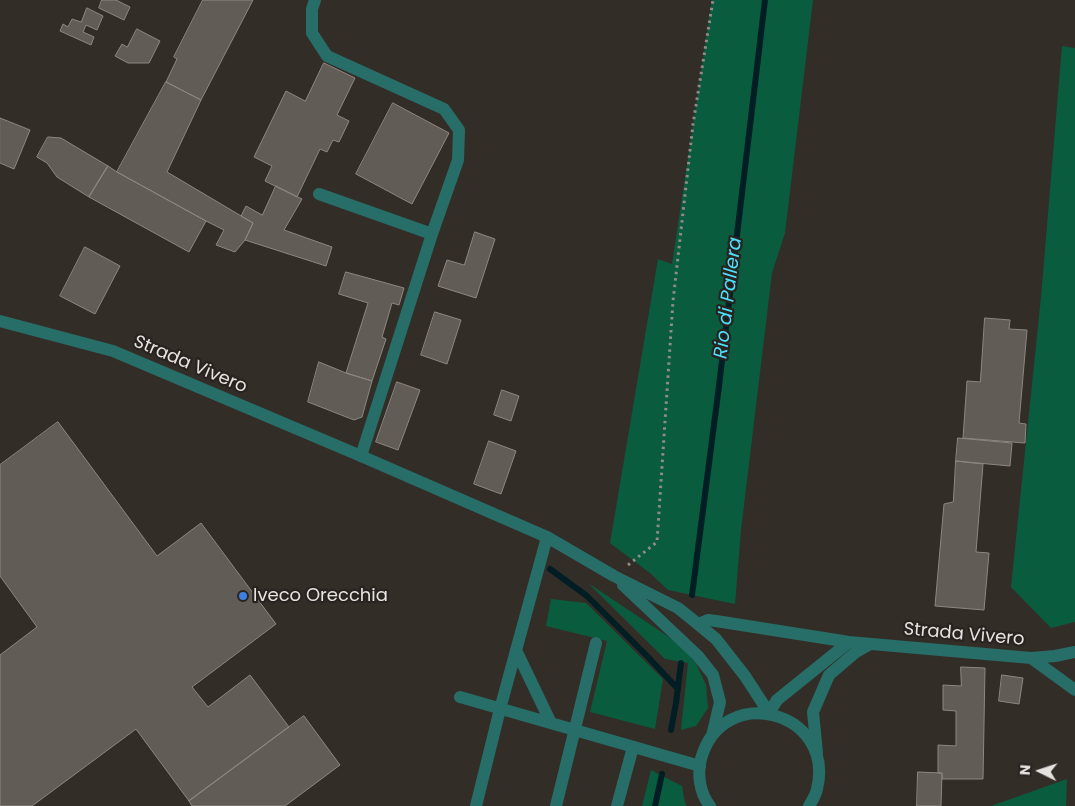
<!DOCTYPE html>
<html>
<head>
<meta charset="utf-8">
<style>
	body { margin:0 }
	#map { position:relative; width:1075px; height:806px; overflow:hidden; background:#332d28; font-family:Poppins,sans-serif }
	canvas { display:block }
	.north { position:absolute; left:1015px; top:746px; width:50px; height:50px; -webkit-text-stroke:4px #29231f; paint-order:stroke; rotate:274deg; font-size:14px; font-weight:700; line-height:20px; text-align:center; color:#e5e2df }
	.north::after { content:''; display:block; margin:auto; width:18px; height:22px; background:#e5e2df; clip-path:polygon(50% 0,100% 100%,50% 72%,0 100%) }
</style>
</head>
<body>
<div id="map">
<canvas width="1075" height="806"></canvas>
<div class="north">N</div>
</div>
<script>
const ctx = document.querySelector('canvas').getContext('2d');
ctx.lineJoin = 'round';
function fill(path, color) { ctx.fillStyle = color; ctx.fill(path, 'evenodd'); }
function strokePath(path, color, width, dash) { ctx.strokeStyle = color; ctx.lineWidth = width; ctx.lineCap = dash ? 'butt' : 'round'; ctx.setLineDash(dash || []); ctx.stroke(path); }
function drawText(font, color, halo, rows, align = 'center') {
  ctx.font = font + ' Poppins,sans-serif'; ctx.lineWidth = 4.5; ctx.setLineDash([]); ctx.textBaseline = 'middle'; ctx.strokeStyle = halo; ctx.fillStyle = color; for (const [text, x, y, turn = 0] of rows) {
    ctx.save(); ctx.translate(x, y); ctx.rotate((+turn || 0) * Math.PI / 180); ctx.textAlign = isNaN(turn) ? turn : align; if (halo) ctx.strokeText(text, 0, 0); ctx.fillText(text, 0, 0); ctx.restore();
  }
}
fill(new Path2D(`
	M712 0H813L785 233 772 273 741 530 735 604 668 590 650 573 610 543 658 259 672 264Z
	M1062 46 1075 48V622L1051 628 1011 587 1041 297Z
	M588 583 672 639 694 659 706 685 708 708 696 726 681 730 688 663 665 659Z
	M551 599 586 603 663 679 655 729 590 712 607 641 546 626Z
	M651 770 682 786 685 803 687 806H642Z
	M1067 779 1066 806H991Z`), '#0a5c3e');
strokePath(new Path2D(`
	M550 569 587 596 648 657 678 689
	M692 595 719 386 765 0
	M671 730 676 703 681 663
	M655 806 662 774`), '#001e24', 6);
const building = new Path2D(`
	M102 0H116L130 7 124 20 99 8Z
	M203 0H253L201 100 166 82 177 59 174 57Z
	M87 8 103 16 97 30 86 25 83 32 94 37 91 45 60 31 63 24 68 27 72 19 81 22Z
	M137 29 160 41 149 63H128L115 56 122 44 127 47Z
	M324 63 355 78 337 115 349 121 339 142 333 140 327 152 320 149 297 197 265 181 272 166 254 157 286 91 305 101Z
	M166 82 201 100 167 172 253 223 245 240 235 252 216 245 224 230 206 221 117 172Z
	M393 103 449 133 412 204 356 174Z
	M0 118 30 130 14 169 0 163Z
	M48 137 61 138 108 166 89 197 57 177 47 163 37 157Z
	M108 166 117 172 206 221 189 252 89 197Z
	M276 186 302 199 284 230 332 247 326 266 245 240 253 223 241 216 246 206 262 215Z
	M475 232 495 239 476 298 438 286 447 260 464 265Z
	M85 247 120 266 95 314 60 296Z
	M346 272 404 288 399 305 392 303 382 337 386 339 372 381 346 373 368 303 339 294Z
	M435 312 461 320 447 364 421 355Z
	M985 318 1010 320 1009 329 1027 330 1019 423 1026 424 1025 443 963 438 967 381 980 382Z
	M319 362 346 373 372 381 362 417 354 420 308 402Z
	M397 382 420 390 398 450 376 442Z
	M502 390 519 396 511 421 494 415Z
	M58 422 157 556 201 523 276 624 192 687 208 707 250 675 289 727 189 801 136 729 32 806H0V655L37 627 0 576V465Z
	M958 438 1012 443 1010 466 956 461Z
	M489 441 516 451 501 494 474 484Z
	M956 461 983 464 976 552 989 553 984 610 935 606 944 504 953 502Z
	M961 667 985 668 983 779H942V773H938V745L956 746V711L943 710V685L961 686Z
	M1002 675 1023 678 1019 704 999 701Z
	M304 716 340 765 285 806H192L189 801Z
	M918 772 942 773 941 806H917Z`);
fill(building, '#615d56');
strokePath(building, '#8c8881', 1);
strokePath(new Path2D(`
	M628 565 657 542 673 301 693 124 713 0`), '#908c88', 3, [2.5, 4]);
strokePath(new Path2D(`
	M516 650 551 723
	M460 697 700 766
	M476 806 500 709 547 537
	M556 806 596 643
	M617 806 633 747`), '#276e68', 12);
strokePath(new Path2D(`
	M315 0 312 9V33L327 56 444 109 459 130 458 160 432 234 361 456
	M319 194 432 234
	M698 624 708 620 716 621 849 642 1031 658 1055 656 1075 652
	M1031 658 1075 690
	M769 713 777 700 849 642
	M817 753 813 712 829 675 856 652 870 644`), '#276e68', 12);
strokePath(new Path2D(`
	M0 321 113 351 361 456 547 537 614 576 678 608 693 620 716 639 745 676 769 713
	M623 585 698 656 713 675 720 702 712 736
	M710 806C700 794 697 774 701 759 722 681 836 711 817 789 816 795 812 801 809 806`), '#276e68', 12);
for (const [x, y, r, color] of [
	[243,596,5,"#3f7fe0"]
]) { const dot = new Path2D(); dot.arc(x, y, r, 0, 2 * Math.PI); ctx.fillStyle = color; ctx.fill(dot); strokePath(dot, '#29231f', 2); }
drawText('18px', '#e5e2df', '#29231f', [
	["Strada Vivero",190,365,23],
	["Strada Vivero",964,635,5]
]);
drawText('18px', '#e5e2df', '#29231f', [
	["Iveco Orecchia",253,596]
], 'left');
drawText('italic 19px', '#4ce0fb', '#29231f', [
	["Rio di Pallera",729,298,-83]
]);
</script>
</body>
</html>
